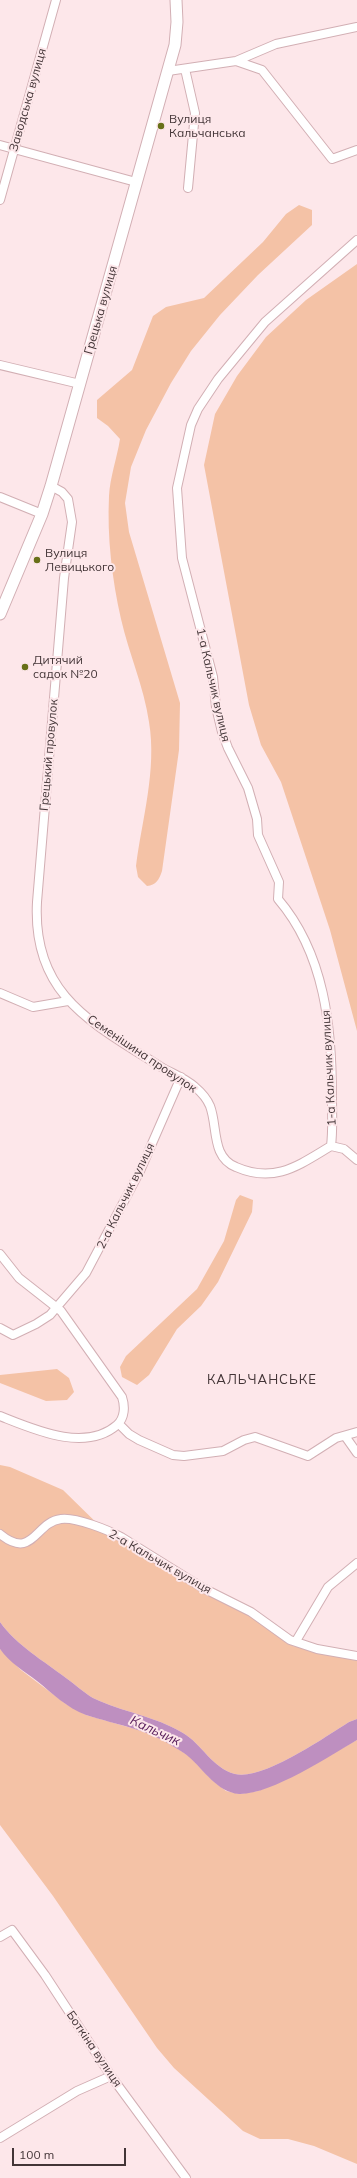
<!DOCTYPE html>
<html>
<head>
<meta charset="utf-8">
<style>
	body { margin:0 }
	#map { position:relative; width:357px; height:2178px; overflow:hidden; background:#fde7ea; font-family:Mulish,sans-serif }
	canvas { display:block }
	.scale { position:absolute; left:12px; top:2148px; width:114px; height:18px; box-sizing:border-box; border:2px solid #433537; border-top:0; padding-left:5px; font-size:12px; line-height:14px; white-space:nowrap; color:#433537; -webkit-text-stroke:3px #fde7ea; paint-order:stroke }
</style>
</head>
<body>
<div id="map">
<canvas width="357" height="2178"></canvas>
<div class="scale">100 m</div>
</div>
<script>
const ctx = document.querySelector('canvas').getContext('2d');
ctx.lineJoin = 'round';
function fill(path, color) { ctx.fillStyle = color; ctx.fill(path, 'evenodd'); }
function strokePath(path, color, width, dash) { ctx.strokeStyle = color; ctx.lineWidth = width; ctx.lineCap = dash ? 'butt' : 'round'; ctx.setLineDash(dash || []); ctx.stroke(path); }
function drawText(font, color, halo, rows, align = 'center') {
  ctx.font = font + ' Mulish,sans-serif'; ctx.lineWidth = 4; ctx.setLineDash([]); ctx.textBaseline = 'middle'; ctx.strokeStyle = halo; ctx.fillStyle = color; for (const [text, x, y, turn = 0] of rows) {
    ctx.save(); ctx.translate(x, y); ctx.rotate((+turn || 0) * Math.PI / 180); ctx.textAlign = isNaN(turn) ? turn : align; if (halo) ctx.strokeText(text, 0, 0); ctx.fillText(text, 0, 0); ctx.restore();
  }
}
fill(new Path2D(`
	M299 205 312 210V225L258 275 220 315 191 351 171 383 146 430 131 467 125 503 129 532 180 703 179 750 162 871C159 880 156 885 147 886L138 877 136 866C142 819 157 770 149 722 144 687 129 654 121 619 112 579 107 537 109 496 110 477 117 458 120 439L108 426 97 418V400L132 370 153 316 166 307 204 298 263 242 286 214Z
	M357 264V1031L330 930 281 782 261 745 249 705 204 465 215 414 237 376 266 337 306 300Z
	M240 1195 253 1200 252 1212 218 1282 201 1306 177 1329 149 1375 137 1385 122 1377 120 1367 126 1356 197 1289 224 1241 236 1200Z
	M57 1369 69 1378 74 1392 67 1400 46 1401 0 1383V1375Z
	M0 1465 10 1467 63 1490 108 1534 207 1594 243 1611 293 1646 357 1659V1719L349 1722C325 1737 262 1781 235 1774 212 1768 202 1744 183 1733 155 1716 122 1712 93 1698 84 1693 75 1684 66 1678 44 1661 16 1645 0 1622Z
	M0 1649 21 1670 66 1704 86 1715 156 1735 189 1756 212 1780 226 1791 240 1794 258 1791 290 1777 357 1740V2164L314 2146 288 2139H260L243 2131 174 2068 157 2048 53 1896 0 1825Z`), '#f4c2a6');
fill(new Path2D(`
	M0 1622C16 1645 44 1661 66 1678 75 1684 84 1693 93 1698 122 1712 155 1716 183 1733 202 1744 212 1768 235 1774 262 1781 325 1737 349 1722L357 1719V1740C330 1756 270 1795 239 1794 217 1792 204 1770 189 1757 185 1753 179 1750 174 1747 147 1729 117 1725 86 1715 67 1708 52 1693 37 1681 24 1671 10 1663 0 1649Z`), '#be8fc0');
const street = new Path2D(`
	M236 61 262 70 332 159 357 150
	M185 69 195 113 188 188
	M168 71 236 61 276 44 357 27
	M0 145 136 182
	M0 200 56 0
	M0 365 80 384
	M51 486 62 492 68 499 72 522 64 578 37 902C32 995 92 1023 161 1067 173 1074 185 1078 195 1087 201 1092 207 1099 210 1106 218 1127 211 1157 236 1167 275 1184 299 1165 331 1146
	M0 497 42 514
	M0 993 33 1007 68 1001
	M331 1146C333 1130 332 1113 332 1097 332 1028 325 954 278 899L279 882 258 835 257 819 248 788 228 748 222 732 216 707 213 677 182 558 177 488 191 425 198 409 218 379 265 322 357 240
	M331 1146 344 1149 357 1160
	M0 1254 19 1278 61 1311 122 1397C125 1406 125 1418 117 1425 85 1453 33 1429 0 1416
	M0 1328 13 1335 36 1324 50 1315 86 1273 140 1171 181 1077
	M119 1424 129 1434 139 1440 173 1455 184 1456 223 1451 244 1440 255 1437 308 1456 336 1438 357 1432
	M345 1436 357 1453
	M0 1534C33 1561 35 1522 61 1519 76 1517 108 1530 121 1537L203 1588 251 1612 290 1640 317 1649 357 1656
	M296 1641 328 1587 357 1563
	M0 1937 12 1930 45 1975 111 2076 186 2178
	M0 2138 77 2091 111 2076`);
const secondary = new Path2D(`
	M0 614 42 514 51 486 175 45 177 22 176 0`);
strokePath(street, '#d2afb4', 10);
strokePath(secondary, '#d2afb4', 13);
strokePath(street, '#fff', 8);
strokePath(secondary, '#fff', 11);
for (const [x, y, r, color] of [
	[161,126,4,"#687018"],
	[37,560,4,"#687018"],
	[25,667,4,"#687018"]
]) { const dot = new Path2D(); dot.arc(x, y, r, 0, 2 * Math.PI); ctx.fillStyle = color; ctx.fill(dot); strokePath(dot, '#fde7ea', 1.5); }
drawText('12px', '#433537', '#fde7ea', [
	["Заводська вулиця",28,100,-74],
	["Грецька вулиця",101,310,-74],
	["1-а Кальчик вулиця",213,685,77],
	["Грецький провулок",49,755,-85],
	["Семенішина провулок",142,1054,34],
	["1-а Кальчик вулиця",329,1068,-93],
	["2-а Кальчик вулиця",126,1196,-64],
	["2-а Кальчик вулиця",160,1562,30],
	["Боткіна вулиця",94,2049,56]
]);
drawText('12px', '#433537', '#fde7ea', [
	["Вулиця",169,119],
	["Кальчанська",169,133],
	["Вулиця",45,553],
	["Левицького",45,567],
	["Дитячий",33,660],
	["садок №20",33,674]
], 'left');
ctx.letterSpacing = '1px';
drawText('13px', '#433537', '#fde7ea', [
	["КАЛЬЧАНСЬКЕ",262,1380]
]);
ctx.letterSpacing = '0px';
drawText('italic 13px', '#5a205d', '#fde7ea', [
	["Кальчик",155,1731,25]
]);
</script>
</body>
</html>
